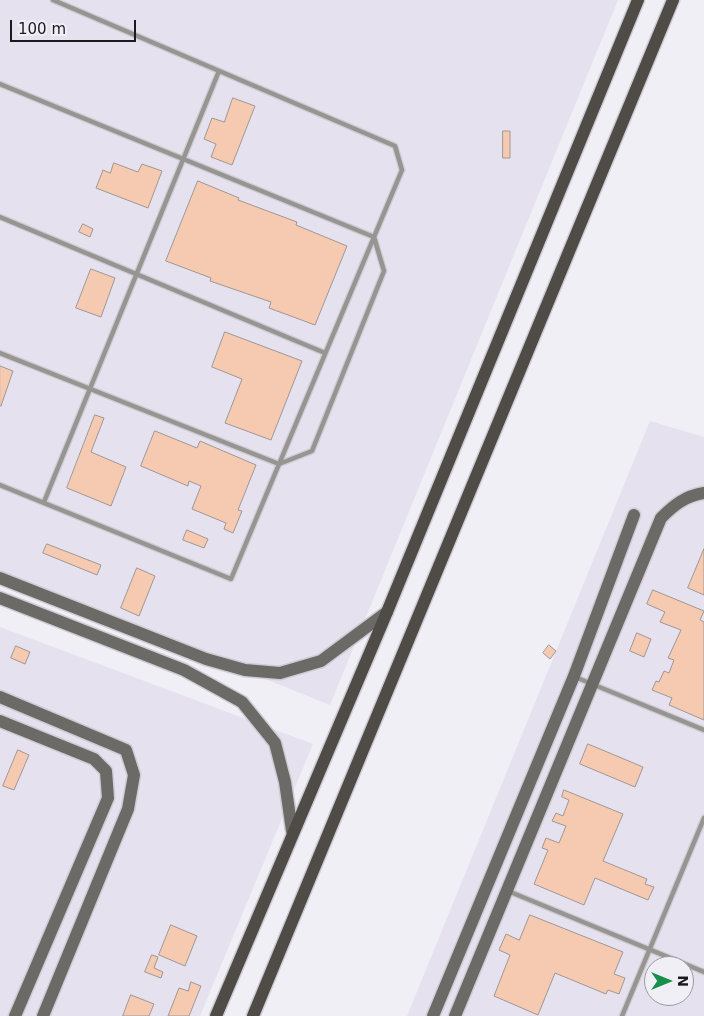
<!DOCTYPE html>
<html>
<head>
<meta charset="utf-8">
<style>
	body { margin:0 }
	#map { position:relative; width:704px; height:1016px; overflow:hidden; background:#f1eff6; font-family:"DejaVu Sans",sans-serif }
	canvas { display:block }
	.north { position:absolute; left:644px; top:956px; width:50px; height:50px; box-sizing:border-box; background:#f1eff6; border:1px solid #9b9a9f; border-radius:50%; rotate:90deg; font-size:14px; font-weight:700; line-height:20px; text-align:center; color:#1b1a1d }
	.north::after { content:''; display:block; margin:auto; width:18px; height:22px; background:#188f4a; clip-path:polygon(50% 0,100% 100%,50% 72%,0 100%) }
	.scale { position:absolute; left:10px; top:20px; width:126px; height:22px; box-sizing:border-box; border:2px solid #1b1a1d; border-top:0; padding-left:6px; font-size:15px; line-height:18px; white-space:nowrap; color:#1b1a1d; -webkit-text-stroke:4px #f1eff6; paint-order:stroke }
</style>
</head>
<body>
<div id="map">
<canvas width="704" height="1016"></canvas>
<div class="north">N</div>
<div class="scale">100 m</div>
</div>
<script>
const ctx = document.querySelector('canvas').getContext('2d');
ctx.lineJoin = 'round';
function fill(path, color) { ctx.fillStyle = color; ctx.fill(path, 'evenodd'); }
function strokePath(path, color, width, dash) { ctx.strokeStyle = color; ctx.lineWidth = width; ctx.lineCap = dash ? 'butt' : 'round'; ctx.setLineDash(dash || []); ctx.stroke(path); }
fill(new Path2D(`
	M0 0H618L330 705 0 572Z
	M650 421 704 437V1016H407ZM654 966H684V996H654Z
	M0 627 313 744 200 1016H0Z`), '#e5e1ef');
const building = new Path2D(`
	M233 98 255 106 232 165 211 157 216 144 204 139 212 118 224 122Z
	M503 131H510V158H503Z
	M114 163 138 172 142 164 162 171 148 208 96 188 103 170 110 173Z
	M198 181 239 198 238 200 297 222 296 225 347 246 315 325 269 308 271 302 210 281 211 278 166 261Z
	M83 224 93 229 90 237 79 232Z
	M91 269 115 278 101 317 76 308Z
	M225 332 302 361 271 440 225 423 242 379 212 367Z
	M0 366 13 371 1 406H0Z
	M95 415 104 418 91 452 126 467 111 506 67 488Z
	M155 431 197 448 200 441 256 465 238 510 242 511 233 533 224 529 226 523 192 509 201 486 189 481 188 486 141 466Z
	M187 530 208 539 204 548 183 540Z
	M47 544 101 565 97 575 43 553Z
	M704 549V595L688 588Z
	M137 568 155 576 139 616 121 608Z
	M653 590 704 611 700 620 704 622V720L669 705 672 698 652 690 656 681 659 682 664 671 669 673 674 660 668 658 681 630 660 622 665 612 647 604Z
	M637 633 651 639 644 657 630 651Z
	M549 645 556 651 550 659 543 653Z
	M16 646 30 652 25 664 11 658Z
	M588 744 643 767 635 787 580 764Z
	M18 750 29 755 14 790 3 786Z
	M564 790 623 814 603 861 647 879 645 884 654 887 648 900 595 878 584 905 534 884 548 850 542 848 546 838 559 843 566 826 552 821 556 813 563 816 569 800 562 797Z
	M530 915 623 952 614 974 625 978 619 994 608 990 606 994 555 973 538 1015 494 996 510 955 499 950 506 934 519 940Z
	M171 925 197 936 185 966 159 955Z
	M152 955 158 957 154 968 163 972 161 978 145 972Z
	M191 982 201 986 189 1016H168L179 988 188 991Z
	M131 995 154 1004 149 1016H123Z`);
fill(building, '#f5cab1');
strokePath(building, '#9f9894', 1);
const lane = new Path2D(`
	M0 84 374 237 384 271 312 451 279 464 0 353
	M0 217 325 353
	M0 485 231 579 402 170 395 146 53 0
	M44 502 219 71
	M575 677 704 730
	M508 891 704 972
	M622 1016 704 818`);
const secondary = new Path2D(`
	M0 578 206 659 245 670 280 673 321 661 387 612
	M0 598 184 670 242 702 275 743 285 782 292 831
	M0 697 126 750 134 775 128 809 43 1016
	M0 721 94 759 106 771 108 798 15 1016
	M433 1016 574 676 634 515
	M455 1016 661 518C674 505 685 496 704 493`);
const primary = new Path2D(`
	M216 1016 387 612 638 0
	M253 1016 673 0`);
strokePath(lane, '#cfcdd3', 7);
strokePath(secondary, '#cfcdd3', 15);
strokePath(primary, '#cfcdd3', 15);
strokePath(lane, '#979592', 4.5);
strokePath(secondary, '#6c6a66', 12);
strokePath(primary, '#4f4b47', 12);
</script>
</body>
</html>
